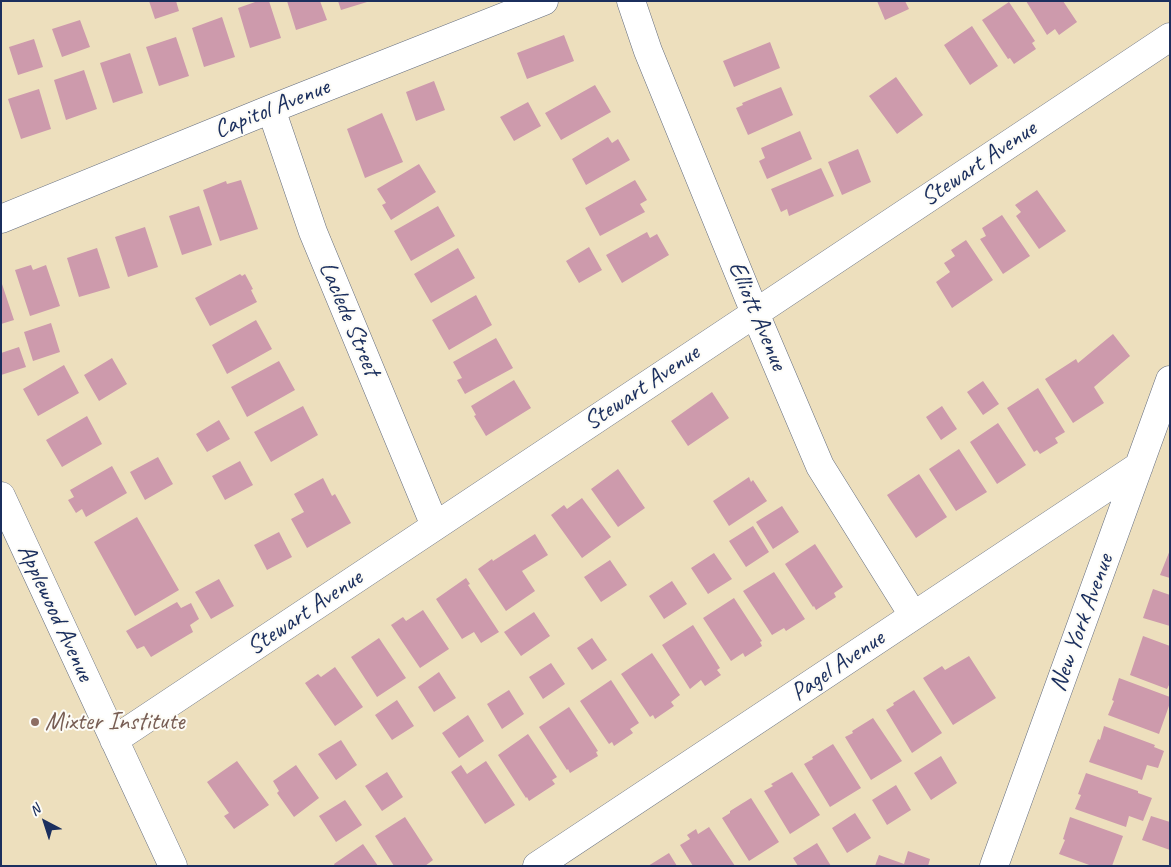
<!DOCTYPE html>
<html>
<head>
<meta charset="utf-8">
<style>
	body { margin:0 }
	#map { position:relative; width:1171px; height:867px; overflow:hidden; background:#eddfbd; font-family:Caveat,sans-serif }
	canvas { display:block }
	.frame { position:absolute; inset:0; border:2px solid #1b2f5e; pointer-events:none }
	.north { position:absolute; left:20px; top:797px; width:50px; height:50px; -webkit-text-stroke:4px #fdfcf7; paint-order:stroke; rotate:320deg; font-size:14px; font-weight:700; line-height:20px; text-align:center; color:#1b2f5e }
	.north::after { content:''; display:block; margin:auto; width:18px; height:22px; background:#1b2f5e; clip-path:polygon(50% 0,100% 100%,50% 72%,0 100%) }
</style>
</head>
<body>
<div id="map">
<canvas width="1171" height="867"></canvas>
<div class="frame"></div>
<div class="north">N</div>
</div>
<script>
const ctx = document.querySelector('canvas').getContext('2d');
ctx.lineJoin = 'round';
function fill(path, color) { ctx.fillStyle = color; ctx.fill(path, 'evenodd'); }
function strokePath(path, color, width, dash) { ctx.strokeStyle = color; ctx.lineWidth = width; ctx.lineCap = dash ? 'butt' : 'round'; ctx.setLineDash(dash || []); ctx.stroke(path); }
function drawText(font, color, halo, rows, align = 'center') {
  ctx.font = font + ' Caveat,sans-serif'; ctx.lineWidth = 4; ctx.setLineDash([]); ctx.textBaseline = 'middle'; ctx.strokeStyle = halo; ctx.fillStyle = color; for (const [text, x, y, turn = 0] of rows) {
    ctx.save(); ctx.translate(x, y); ctx.rotate((+turn || 0) * Math.PI / 180); ctx.textAlign = isNaN(turn) ? turn : align; if (halo) ctx.strokeText(text, 0, 0); ctx.fillText(text, 0, 0); ctx.restore();
  }
}
fill(new Path2D(`
	M149 1H176L179 11 155 19Z
	M258 1H269L281 38 250 48 238 8Z
	M287 1H320L327 20 296 30Z
	M338 1H367V2L341 10Z
	M877 1H905L909 9 885 20Z
	M1026 1H1063L1077 22 1059 35 1055 29 1047 35Z
	M1009 2 1035 41 1032 43 1036 49 1014 64 1010 58 1008 59 982 20Z
	M222 17 235 57 204 67 192 28Z
	M80 20 90 47 62 57 52 29Z
	M972 26 998 66 970 85 944 45Z
	M564 35 574 61 527 79 517 53Z
	M176 37 189 76 159 86 146 47Z
	M34 39 43 67 18 75 9 47Z
	M770 42 780 68 734 87 723 61Z
	M130 53 143 93 113 103 100 63Z
	M84 70 97 109 66 120 54 80Z
	M896 77 923 115 897 134 869 96Z
	M434 81 445 110 416 121 406 92Z
	M595 85 611 112 561 140 545 113Z
	M781 87 793 115 748 135 736 108 743 105 742 103Z
	M39 89 51 129 21 139 8 99Z
	M528 102 541 126 514 141 500 117Z
	M382 113 403 162 365 178 347 129Z
	M800 131 812 159 767 179 759 161 765 158 761 148Z
	M608 137 612 143 618 139 630 160 586 185 572 159Z
	M858 149 871 182 842 195 828 162Z
	M419 164 436 192 391 220 382 205 386 203 377 189Z
	M821 168 834 196 789 216 787 209 781 212 771 189Z
	M241 180 258 229 220 241 203 190 226 181 227 184Z
	M635 180 647 200 640 204 645 212 600 236 585 208Z
	M1037 190 1066 231 1039 249 1016 216 1021 212 1015 205Z
	M199 206 212 245 182 255 169 216Z
	M438 206 455 236 411 261 394 231Z
	M1002 215 1030 256 1003 274 980 239 986 236 982 228Z
	M145 227 158 267 128 277 115 237Z
	M647 232 650 238 657 234 669 255 622 283 606 255Z
	M966 240 993 280 952 308 936 282 950 272 944 263 955 256 951 250Z
	M589 247 602 270 579 283 566 261Z
	M97 248 110 288 79 297 67 258Z
	M458 248 475 278 431 303 414 274Z
	M31 265 33 270 46 265 60 306 30 316 15 270Z
	M240 274 242 276 245 274 253 289 251 290 257 302 210 326 195 298Z
	M1 281 14 320 1 324Z
	M476 295 492 325 449 350 432 320Z
	M256 320 272 349 227 374 212 345Z
	M51 323 60 352 33 361 24 332Z
	M1113 334 1130 356 1094 387 1104 403 1073 423 1045 379 1076 359 1078 363Z
	M496 338 513 368 465 394 457 380 462 378 453 362Z
	M19 347 26 367 1 375V353Z
	M112 358 127 384 99 401 84 375Z
	M279 361 295 390 247 417 231 387Z
	M64 365 79 393 38 416 23 389Z
	M514 380 531 408 486 436 474 416 476 415 471 406Z
	M983 381 999 404 983 415 967 392Z
	M1038 388 1065 432 1055 438 1058 443 1040 454 1037 450 1034 452 1007 408Z
	M712 392 729 418 688 446 671 421Z
	M303 406 318 435 271 462 254 432Z
	M942 406 957 429 941 440 926 417Z
	M87 416 102 444 62 467 46 440Z
	M219 420 230 439 207 452 196 434Z
	M998 423 1026 465 997 484 970 442Z
	M959 449 987 492 956 511 929 469Z
	M158 457 173 484 145 500 130 472Z
	M240 461 253 485 225 500 212 476Z
	M112 466 127 493 86 517 82 509 76 513 68 500 74 497 70 490Z
	M618 469 645 508 618 527 591 489Z
	M919 474 947 517 916 538 887 495Z
	M749 477 751 482 753 480 767 501 729 526 713 501Z
	M323 478 332 496 335 494 351 523 307 548 291 519 304 512 294 494Z
	M582 498 611 537 582 558 551 515 564 505 567 509Z
	M782 506 799 532 773 549 756 522Z
	M137 517 179 590 135 616 94 542Z
	M753 526 769 552 746 567 729 541Z
	M279 532 292 557 267 570 254 545Z
	M535 534 548 555 522 571 535 591 506 611 478 569 492 559 493 561Z
	M815 544 843 587 834 593 836 597 816 610 814 606 813 607 785 564Z
	M1170 550V578L1160 575Z
	M714 553 732 579 708 594 691 568Z
	M610 560 627 585 601 602 584 577Z
	M774 572 805 619 786 631 784 628 772 635 743 591Z
	M466 578 470 584 468 585 499 632 481 643 474 632 462 639 436 599Z
	M219 579 234 606 211 619 195 592Z
	M672 581 687 604 664 619 649 596Z
	M1153 589 1170 595V626L1143 618Z
	M734 598 762 641 760 642 762 646 745 657 743 653 731 661 703 618Z
	M177 602 181 608 191 603 199 619 190 625 193 632 151 657 144 646 137 649 126 631Z
	M423 610 449 649 420 668 391 625 403 617 406 621Z
	M534 612 550 636 521 656 504 632Z
	M693 625 720 668 717 670 721 675 705 686 701 680 690 689 662 645Z
	M1143 636 1170 646V683L1167 689 1130 675Z
	M379 638 406 678 377 697 351 657Z
	M592 638 607 660 592 670 577 648Z
	M652 653 680 695 671 702 674 706 655 719 653 715 650 717 621 674Z
	M969 656 996 698 953 725 923 678 942 666 945 670Z
	M551 663 565 684 543 699 529 677Z
	M335 667 363 707 335 726 305 683 318 674 321 677Z
	M439 672 456 698 434 712 418 687Z
	M1119 678 1170 697V703L1159 734 1108 715 1114 701 1112 700Z
	M611 680 639 723 630 729 633 733 614 746 612 742 609 744 580 701Z
	M509 690 524 714 502 729 487 704Z
	M914 690 942 733 912 753 886 710 894 705 893 703Z
	M397 700 414 726 392 740 375 715Z
	M569 707 598 751 596 752 598 756 570 773 568 769 567 770 539 727Z
	M468 715 484 741 459 758 442 733Z
	M873 718 902 761 871 780 845 737 853 733 852 731Z
	M1104 726 1155 745 1154 747 1164 751 1158 768 1147 765 1142 780 1089 762 1098 739 1100 740Z
	M528 734 557 777 552 780 555 784 529 801 527 797 526 798 498 755Z
	M341 740 357 765 336 780 318 754Z
	M833 744 861 788 830 807 804 764 813 759 812 757Z
	M941 756 957 783 931 800 914 773Z
	M237 761 269 805 234 829 224 816 229 813 207 782Z
	M486 761 515 805 485 824 451 772 461 765 467 774Z
	M296 765 319 798 294 817 277 793 279 791 273 781Z
	M387 772 403 797 382 811 365 786Z
	M792 772 820 815 790 834 764 791 773 786 771 784Z
	M1086 773 1138 791V793L1152 798 1143 821 1129 816 1126 827 1075 809 1081 795 1078 794Z
	M896 785 911 810 887 825 872 800Z
	M751 798 779 842 749 861 722 818 730 813V811Z
	M345 800 362 825 336 842 319 816Z
	M855 813 871 838 847 853 832 828Z
	M1151 816 1170 822V850L1142 840Z
	M405 817 433 860 425 866H394L375 836Z
	M1070 817 1123 836 1112 866H1092L1059 854 1065 840 1063 839Z
	M709 827 735 866H693L680 845 690 839 687 835 696 829 698 834Z
	M817 843 831 866H798L793 858Z
	M363 844 378 866H335L334 864Z
	M908 851 930 859 928 866H875L879 855 904 864Z
	M669 853 677 866H648Z`), '#cd9aac');
const minor = new Path2D(`
	M631 1 648 51 755 313 820 466 913 615
	M271 109 313 232 435 526
	M1 219 271 109 544 1
	M1 496 173 866
	M114 740 1170 37
	M537 866 1139 466
	M994 866 1170 380`);
strokePath(minor, '#646d7f', 29);
strokePath(minor, '#fff', 28);
for (const [x, y, r, color] of [
	[35,722,5,"#8d6e63"]
]) { const dot = new Path2D(); dot.arc(x, y, r, 0, 2 * Math.PI); ctx.fillStyle = color; ctx.fill(dot); strokePath(dot, '#fdfcf7', 2); }
drawText('25px', '#1b2f5e', '#fdfcf7', [
	["Capitol Avenue",272,109,-22],
	["Stewart Avenue",979,164,-34],
	["Elliott Avenue",757,316,67],
	["Laclede Street",349,319,67],
	["Stewart Avenue",642,388,-34],
	["Applewood Avenue",55,613,65],
	["Stewart Avenue",305,613,-34],
	["New York Avenue",1082,623,-70],
	["Pagel Avenue",838,666,-34]
]);
drawText('25px', '#785e54', '#fdfcf7', [
	["Mixter Institute",45,722]
], 'left');
</script>
</body>
</html>
